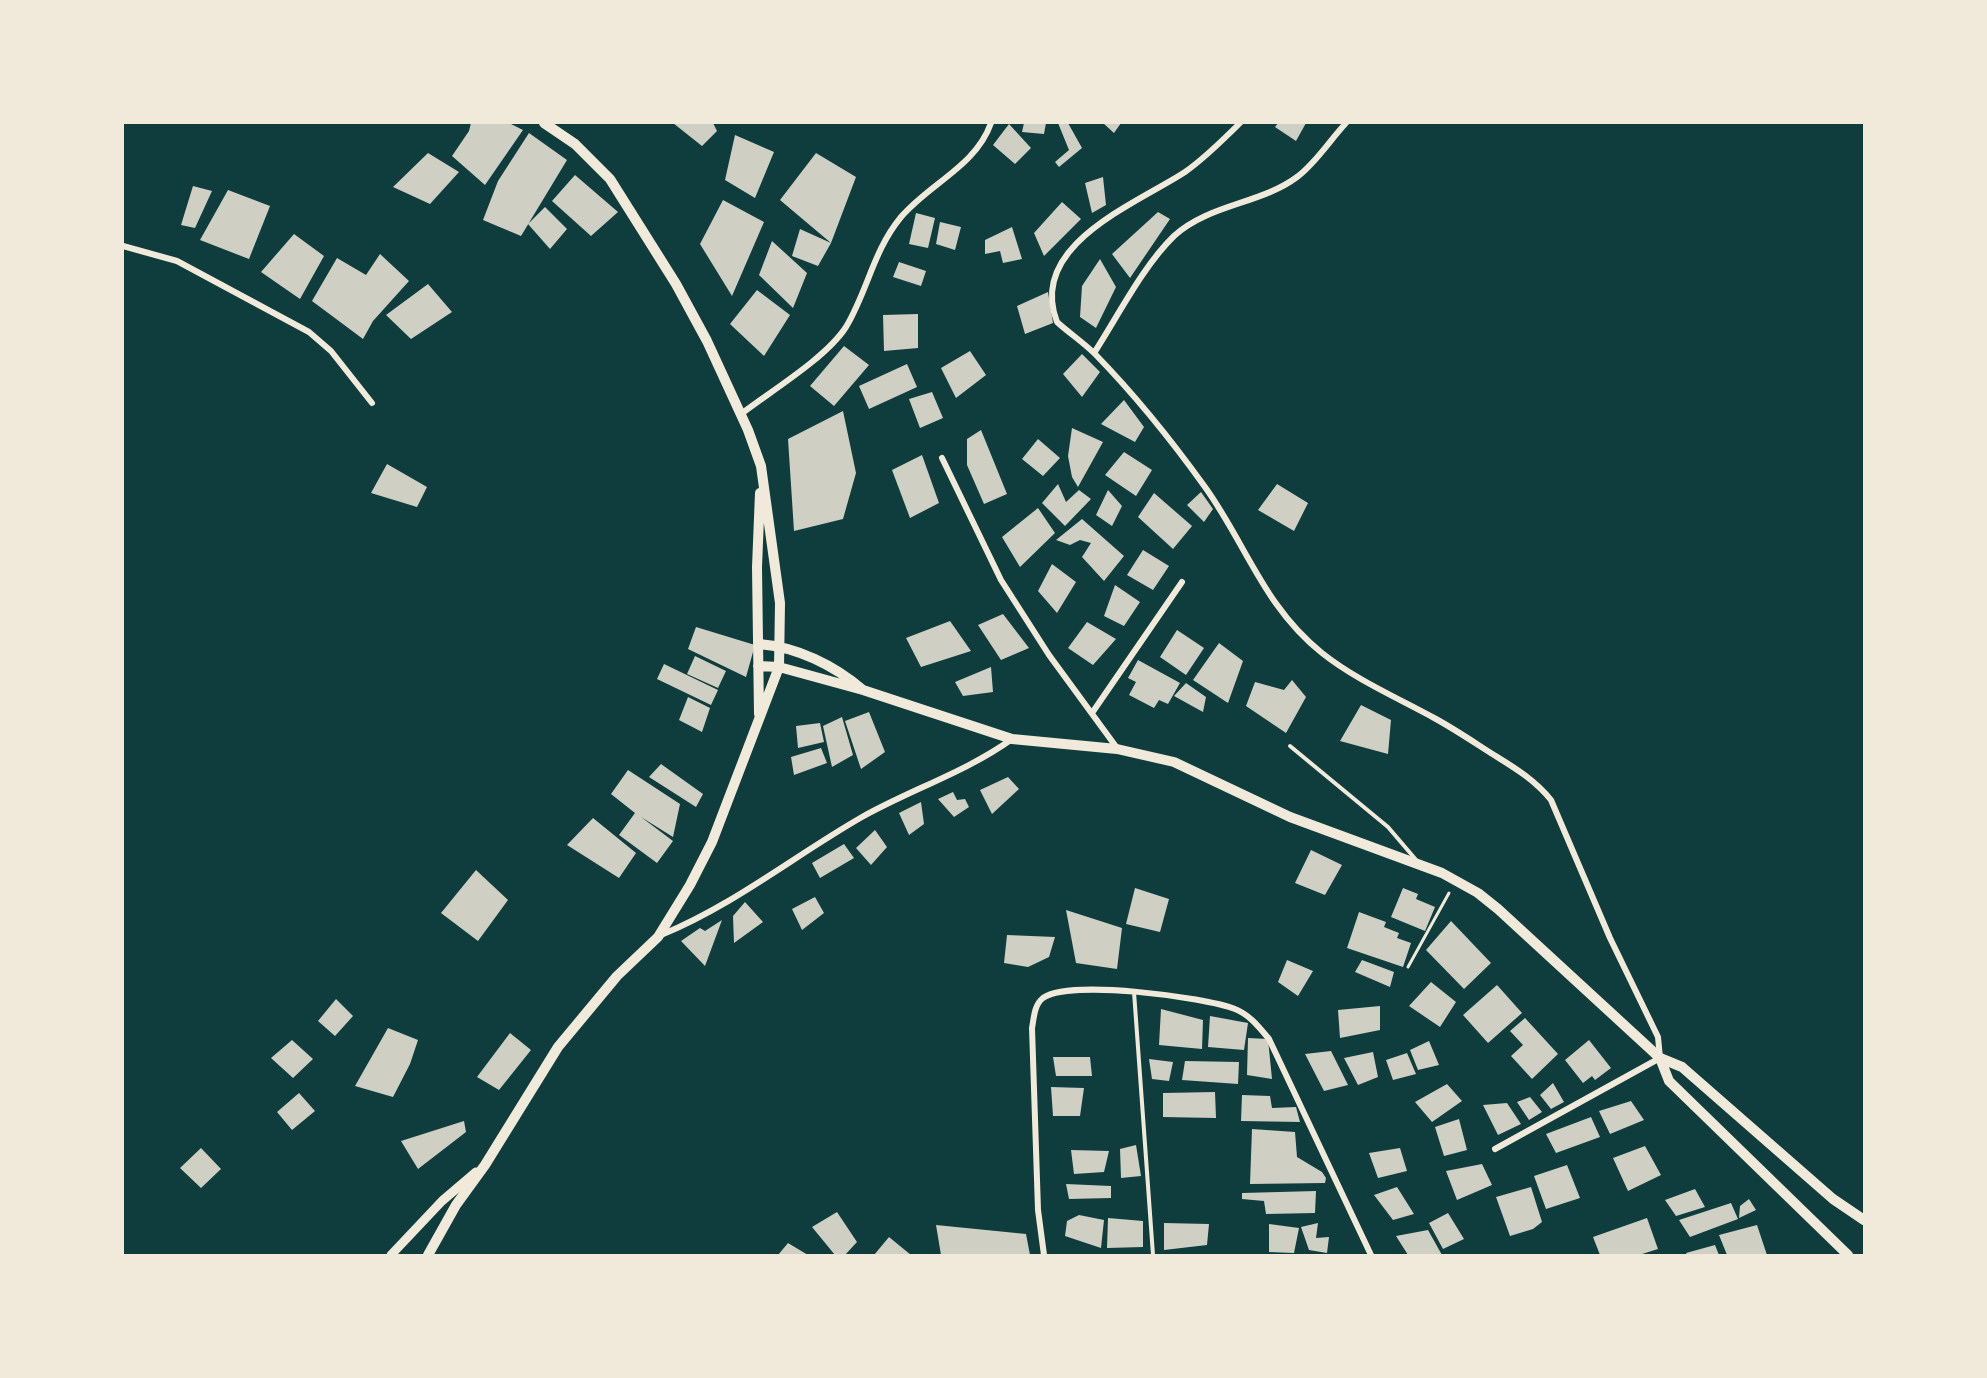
<!DOCTYPE html>
<html>
<head>
<meta charset="utf-8">
<style>
	body { margin:0 }
	#map { position:relative; width:1987px; height:1378px; overflow:hidden; background:#0f3d3e; font-family:Bitter,serif }
	canvas { display:block }
	.frame { position:absolute; inset:0; border:124px solid #f1e9da; pointer-events:none }
</style>
</head>
<body>
<div id="map">
<canvas width="1987" height="1378"></canvas>
<div class="frame"></div>
</div>
<script>
const ctx = document.querySelector('canvas').getContext('2d');
ctx.lineJoin = 'round';
function fill(path, color) { ctx.fillStyle = color; ctx.fill(path, 'evenodd'); }
function strokePath(path, color, width, dash) { ctx.strokeStyle = color; ctx.lineWidth = width; ctx.lineCap = dash ? 'butt' : 'round'; ctx.setLineDash(dash || []); ctx.stroke(path); }
fill(new Path2D(`
	M471 123H509L523 130 485 185 452 156 469 131Z
	M673 123H713L717 131 702 146Z
	M1024 123H1046L1044 134 1022 132Z
	M1058 123H1068L1082 148 1059 167 1055 162 1069 150Z
	M1103 123H1121L1114 133Z
	M1278 123H1306L1296 141 1275 127Z
	M1009 124 1031 148 1015 164 993 145Z
	M529 133 567 160 521 236 483 220 498 181Z
	M735 135 774 152 755 198 725 180Z
	M428 153 459 172 430 204 393 187Z
	M816 153 856 177 831 243 818 266 792 256 800 229 831 243 780 200Z
	M575 175 618 212 591 236 552 201Z
	M1103 177 1106 205 1092 213 1085 183Z
	M193 186 212 191 195 228 181 225Z
	M228 190 270 206 249 259 200 240Z
	M723 200 764 222 732 296 700 244Z
	M1062 202 1081 219 1044 256 1034 233Z
	M545 207 567 229 550 249 528 224Z
	M1158 212 1170 219 1130 278 1112 254Z
	M916 213 935 218 928 248 909 244Z
	M940 222 961 227 955 250 936 244Z
	M1012 227 1022 259 1003 263 1000 251 985 254V240Z
	M294 234 324 256 300 299 261 272Z
	M772 241 807 273 793 308 759 275Z
	M380 254 409 281 373 321 363 339 312 301 337 258 366 275Z
	M1100 259 1116 287 1096 328 1080 317 1082 286Z
	M899 262 926 271 921 286 893 277Z
	M428 284 452 312 411 339 386 315Z
	M757 290 790 315 764 356 730 324Z
	M1048 292 1053 323 1025 334 1017 306Z
	M918 314V348L884 351 883 315Z
	M844 346 869 365 834 406 810 386Z
	M970 351 986 375 956 398 941 368Z
	M1082 354 1100 372 1082 397 1063 374Z
	M907 364 917 387 869 409 859 386Z
	M932 392 943 418 920 428 909 399Z
	M1124 400 1144 427 1135 442 1101 424Z
	M843 411 856 473 843 519 794 531 788 439Z
	M1072 428 1103 442 1078 487 1072 477 1068 456Z
	M981 430 1007 494 984 504 967 465V439Z
	M1038 439 1060 458 1043 476 1022 459Z
	M1124 452 1152 470 1136 496 1105 475Z
	M922 455 939 503 910 518 892 470Z
	M387 464 427 487 417 507 371 493Z
	M1058 484 1066 502 1079 490 1091 499 1065 526 1042 503Z
	M1277 484 1308 503 1294 531 1258 510Z
	M1108 490 1122 506 1112 526 1096 515Z
	M1201 492 1213 509 1204 522 1187 505Z
	M1154 493 1192 526 1173 549 1138 517Z
	M1038 508 1055 533 1020 567 1002 537Z
	M1082 519 1124 556 1104 581 1082 557 1091 543 1080 540 1070 545 1056 540Z
	M1143 550 1169 566 1153 590 1127 575Z
	M1052 564 1076 582 1057 613 1038 591Z
	M1115 585 1140 602 1124 626 1104 616Z
	M1003 614 1029 648 1001 660 978 625Z
	M950 621 971 651 921 667 906 638Z
	M1087 622 1116 639 1093 665 1068 648Z
	M696 627 755 645 746 677 688 649Z
	M1177 630 1204 648 1186 675 1160 657Z
	M1219 643 1243 661 1228 703 1193 680Z
	M695 656 726 671 718 688 687 674Z
	M1138 660 1180 683 1168 704 1159 700 1154 708 1129 695 1136 682 1128 678Z
	M664 664 718 690 711 705 657 679Z
	M991 667 993 692 963 696 955 682Z
	M1292 680 1306 697 1286 733 1246 706 1255 682 1284 690Z
	M1186 683 1206 697 1203 712 1174 696Z
	M688 697 710 708 702 732 679 720Z
	M1361 705 1391 720 1388 754 1340 741Z
	M869 712 885 752 861 769 845 721Z
	M842 717 853 755 832 767 823 726Z
	M820 723 824 742 798 748 796 726Z
	M821 748 827 763 794 775 791 757Z
	M661 764 703 794 696 807 649 777Z
	M628 770 680 804 673 837 641 817 673 841 657 863 619 835 635 813 611 794Z
	M1008 777 1019 789 992 814 980 790Z
	M953 792 957 800 965 799 969 807 954 817 938 799Z
	M921 802 924 824 909 835 899 813Z
	M593 818 636 853 619 878 567 845Z
	M875 830 887 847 871 865 856 848Z
	M844 844 854 858 820 878 812 863Z
	M1311 850 1342 865 1325 895 1295 883Z
	M476 870 508 900 478 941 441 913Z
	M1135 888 1169 899 1160 932 1126 924Z
	M1403 888 1418 894 1416 899 1435 907 1425 931 1391 917Z
	M815 897 824 913 802 930 792 909Z
	M745 902 763 922 734 943 733 916Z
	M1066 910 1122 928 1117 969 1076 963Z
	M1359 912 1386 922 1384 927 1399 933 1397 938 1411 943 1403 967 1347 948Z
	M722 920 705 966 681 941 700 928 705 931Z
	M1451 921 1491 963 1464 989 1426 950Z
	M1007 935 1055 937 1049 957 1028 967 1004 963Z
	M1287 960 1313 971 1298 996 1278 982Z
	M1362 960 1394 972 1390 987 1355 972Z
	M1431 982 1456 1002 1440 1027 1409 1006Z
	M1497 985 1522 1013 1488 1043 1463 1015Z
	M336 999 353 1016 335 1036 318 1021Z
	M1380 1006V1030L1340 1038 1338 1010Z
	M1161 1009 1203 1020 1202 1049 1159 1045Z
	M1210 1016 1248 1023 1244 1050 1208 1047Z
	M1525 1018 1558 1054 1532 1079 1511 1056 1523 1045 1510 1031Z
	M388 1028 418 1040 410 1064 393 1097 355 1086Z
	M510 1033 531 1050 499 1090 477 1077Z
	M1248 1038 1268 1039 1272 1079 1247 1075Z
	M292 1040 313 1059 293 1078 271 1058Z
	M1589 1040 1611 1068 1595 1080 1592 1076 1583 1083 1565 1060Z
	M1429 1041 1439 1065 1418 1070 1410 1050Z
	M1331 1051 1348 1085 1324 1091 1305 1054Z
	M1373 1052 1378 1077 1358 1085 1344 1058Z
	M1407 1053 1416 1074 1393 1080 1386 1060Z
	M1053 1057H1090L1092 1076H1056Z
	M1149 1059 1173 1062 1169 1081 1152 1079Z
	M1185 1061 1239 1062 1238 1084 1182 1080Z
	M1553 1083 1564 1102 1551 1109 1540 1095Z
	M1447 1084 1462 1101 1432 1122 1415 1102Z
	M1051 1087 1084 1088 1080 1116H1053Z
	M1215 1092 1216 1118 1163 1117V1093Z
	M299 1093 315 1111 292 1130 277 1112Z
	M1242 1095 1270 1096 1272 1108 1296 1107 1300 1122 1241 1121Z
	M1530 1097 1542 1112 1529 1120 1517 1102Z
	M1631 1101 1644 1120 1610 1134 1599 1111Z
	M1507 1103 1521 1124 1498 1135 1483 1105Z
	M1591 1117 1600 1137 1556 1153 1546 1134Z
	M1459 1119 1467 1150 1444 1156 1435 1127Z
	M464 1121 466 1132 418 1169 401 1141Z
	M1252 1129 1295 1132 1297 1157 1322 1172 1326 1178 1325 1183 1250 1184Z
	M1136 1145 1141 1176 1121 1178 1120 1149Z
	M1645 1146 1661 1175 1628 1191 1613 1158Z
	M201 1148 221 1169 201 1188 180 1168Z
	M1400 1148 1407 1171 1378 1178 1369 1153Z
	M1071 1150 1109 1151 1104 1172 1074 1174Z
	M1482 1164 1492 1185 1457 1200 1446 1171Z
	M1567 1165 1580 1198 1546 1209 1534 1176Z
	M1066 1184 1111 1186V1198L1069 1199Z
	M1397 1187 1414 1214 1393 1220 1374 1195Z
	M1531 1187 1542 1222 1533 1229 1510 1236 1496 1197Z
	M1695 1189 1705 1207 1676 1216 1665 1200Z
	M1316 1191 1315 1213 1266 1214 1264 1201 1242 1199V1193Z
	M1749 1199 1756 1210 1739 1218 1740 1206Z
	M1731 1203 1738 1219 1690 1237 1679 1220Z
	M837 1212 857 1242 845 1255H835L812 1227Z
	M1448 1213 1464 1239 1443 1249 1429 1223Z
	M1079 1215 1104 1220 1101 1248 1065 1236 1067 1221Z
	M1108 1218 1143 1221V1247L1107 1248Z
	M1647 1218 1658 1249 1639 1255H1600L1593 1237Z
	M1164 1223 1209 1224 1207 1245 1164 1250Z
	M1318 1223 1316 1238 1329 1237 1327 1253 1309 1250 1301 1227Z
	M1269 1224 1299 1228 1294 1253 1269 1252Z
	M936 1225 1026 1234 1030 1255H941Z
	M1757 1225 1767 1255H1727L1719 1235Z
	M1428 1230 1442 1255H1408L1396 1236Z
	M889 1237 911 1255H874Z
	M788 1243 808 1255H778Z
	M1715 1245 1719 1255H1687L1686 1253Z`), '#cfcfc3');
strokePath(new Path2D(`
	M1408 967 1449 893`), '#f1e9da', 3);
strokePath(new Path2D(`
	M1290 746 1388 827 1417 861
	M1134 992 1153 1255`), '#f1e9da', 4);
strokePath(new Path2D(`
	M1240 123C1223 140 1205 158 1185 172 1136 204 1027 245 1057 322 1069 333 1083 342 1095 354 1135 395 1172 441 1205 487 1246 544 1264 607 1322 653 1356 680 1398 698 1436 719 1456 730 1475 743 1494 755 1515 768 1535 780 1551 800L1610 938 1658 1037 1660 1058 1495 1149
	M123 246 177 261 309 332 331 351 372 403
	M1094 353C1118 316 1143 266 1174 236 1209 204 1261 204 1297 177 1316 163 1330 140 1346 123
	M741 414C771 391 826 358 846 327 868 290 873 251 901 217 930 183 976 166 991 123
	M942 458 1001 580 1049 655 1117 748
	M1092 713 1182 582
	M661 935C734 905 794 856 862 817 912 789 966 772 1012 739
	M1044 1255 1038 1210 1032 1028C1034 1018 1034 1005 1043 998 1069 979 1204 997 1235 1009 1250 1015 1259 1027 1269 1039L1371 1255`), '#f1e9da', 6);
strokePath(new Path2D(`
	M391 1255 442 1201 476 1172`), '#f1e9da', 9);
strokePath(new Path2D(`
	M759 644C797 647 834 665 863 690
	M758 666 779 667 863 690 1012 739 1117 749 1174 762 1290 817 1442 873 1478 893 1498 909 1660 1058 1682 1067 1833 1199 1864 1220
	M759 714 757 567 760 493
	M1660 1058 1669 1081 1848 1255
	M428 1255 456 1205 485 1165 558 1047 617 976 658 937 690 885 712 842 779 667 780 603 761 466 748 430 707 341 676 284 610 179 575 144 544 123`), '#f1e9da', 10);
</script>
</body>
</html>
